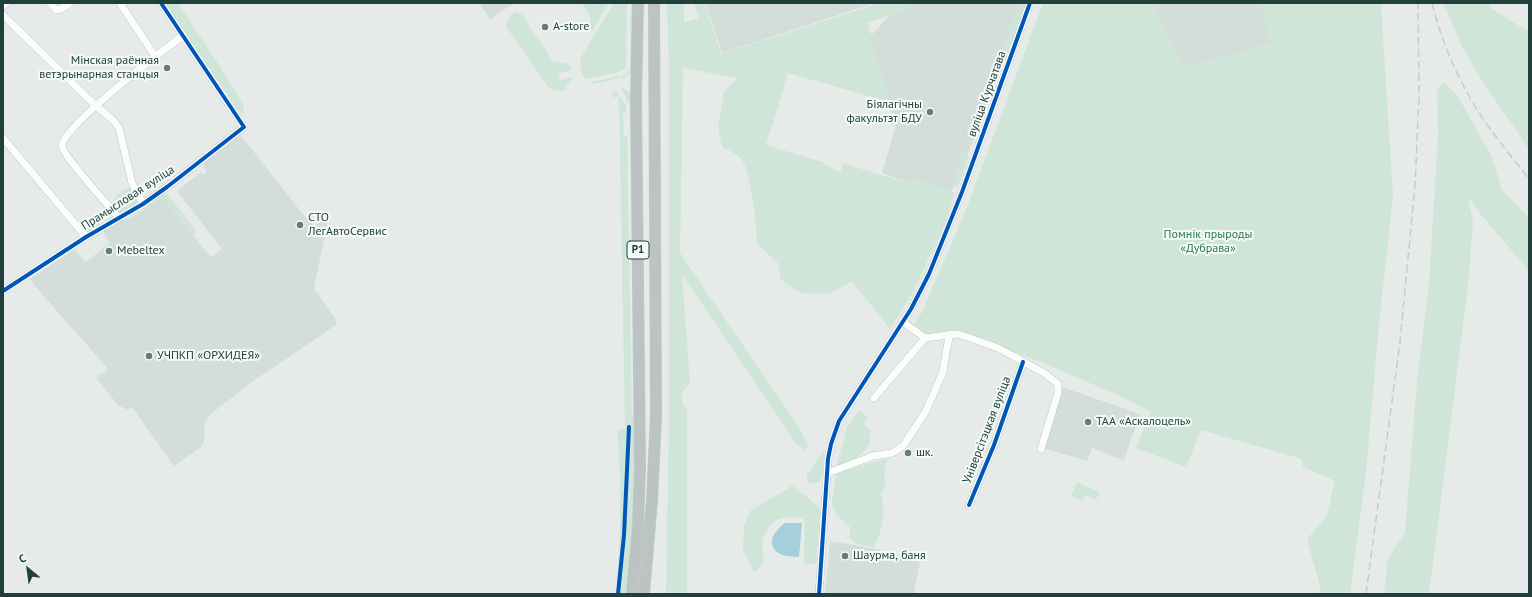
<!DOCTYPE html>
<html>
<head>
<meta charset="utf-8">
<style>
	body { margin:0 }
	#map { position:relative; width:1532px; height:597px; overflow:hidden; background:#e6ebe9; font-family:"PT Sans",sans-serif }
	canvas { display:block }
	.frame { position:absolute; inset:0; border:4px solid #22403b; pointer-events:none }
	.north { position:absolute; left:8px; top:549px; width:40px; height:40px; -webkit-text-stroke:3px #f4faf7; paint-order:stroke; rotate:331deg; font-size:11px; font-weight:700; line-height:16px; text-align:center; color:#22403b }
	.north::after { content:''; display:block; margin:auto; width:14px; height:18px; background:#22403b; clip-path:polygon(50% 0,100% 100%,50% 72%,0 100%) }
</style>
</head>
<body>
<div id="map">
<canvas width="1532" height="597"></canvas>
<div class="frame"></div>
<div class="north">С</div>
</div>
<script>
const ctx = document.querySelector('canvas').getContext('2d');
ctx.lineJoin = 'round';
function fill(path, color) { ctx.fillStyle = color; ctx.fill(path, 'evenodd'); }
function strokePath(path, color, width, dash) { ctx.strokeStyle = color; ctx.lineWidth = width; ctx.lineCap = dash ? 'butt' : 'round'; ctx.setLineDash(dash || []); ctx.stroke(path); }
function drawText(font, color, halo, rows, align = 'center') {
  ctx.font = font + ' "PT Sans",sans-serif'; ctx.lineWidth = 4; ctx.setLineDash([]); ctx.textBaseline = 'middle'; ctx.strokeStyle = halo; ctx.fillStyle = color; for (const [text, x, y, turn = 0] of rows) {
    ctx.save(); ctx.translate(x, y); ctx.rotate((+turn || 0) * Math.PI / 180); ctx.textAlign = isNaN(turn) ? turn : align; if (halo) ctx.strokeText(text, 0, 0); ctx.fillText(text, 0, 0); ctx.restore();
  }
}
fill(new Path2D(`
	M479 3H514L490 19Z
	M705 3H875L722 53Z
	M901 3H1023L957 183 946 197 882 173 896 125 890 107 883 102 865 42Z
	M1152 3H1261L1271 43 1226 57 1183 67Z
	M238 137H242L306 218H307L314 226 326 218 328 220 314 288 336 320V325L252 382 211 414 205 422 204 442 201 447 174 466 132 407 128 410 118 405 96 378 108 369 35 286 30 279 74 250 86 262 110 243 105 237 104 231 116 221 129 219 162 198 194 235 193 236 211 257 222 249 177 191 201 172 203 175 207 172 203 166 204 162Z
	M1062 387 1140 414 1124 460 1116 458 1092 448 1087 461 1046 449 1044 446Z
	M830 541 876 549 920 562 914 592 920 594H825Z`), '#d3ddd9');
fill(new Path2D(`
	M165 3H178L219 65 243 104 244 112 241 114Z
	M582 3H609L591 33 590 16Z
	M614 3H627L626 68 619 72 587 79 582 75 580 59Z
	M631 3H633L632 70 627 76 622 78V76L628 73 630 70Z
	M667 3H684V22L699 18 694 3H704L721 54 880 3H907L906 11 868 22 875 53 890 102 788 73 766 145 822 162 841 173 842 163 908 183 915 178 955 193 942 230 912 294 890 329 852 281 829 294 801 293 781 280 778 263 757 244C756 224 752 174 741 158 737 154 728 150 722 147L718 128 724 92 737 78 683 68 680 253 800 429 808 446 805 450 797 445 682 274 690 383 683 391 681 401 687 410V594H666L669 424V63Z
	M1019 3H1027L995 84H988Z
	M1043 3H1152L1184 67 1226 57 1271 43 1261 3H1381L1393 196 1378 335 1366 472 1350 594H1319L1320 586 1307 539 1326 518 1335 481 1303 467 1302 459 1201 430 1186 467 1136 448 1151 412 1122 397 1039 361 961 333 926 336 913 326 922 312 969 202Z
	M1443 3H1490L1491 8 1529 32V149L1480 78 1462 46Z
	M516 12 520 13 522 15 553 61 570 64 572 70 558 73 560 80 574 77 566 87 567 90 554 91 549 88 507 28C505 20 510 16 516 12Z
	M619 76 620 78 595 84 590 82Z
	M1444 82 1457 95 1491 155 1502 190 1529 218V271L1482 216 1472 201 1469 200V204L1473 221 1468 286 1429 594H1384L1388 558 1405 533 1417 381 1429 284 1438 135 1437 90Z
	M621 88 628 91 632 103H628Z
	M612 92H617L626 107V112L623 113 624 136H627L632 414 635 419 632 533 627 594H616C621 540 622 484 617 430L625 429 619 97H612Z
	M963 151 969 156 959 184 956 187 951 186Z
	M129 188 133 190 139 203 121 213H117L113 207C111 199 122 190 129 188Z
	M163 194 168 195 196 230 194 235 162 198 148 207 147 205Z
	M859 411 867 416 864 425 870 429C870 434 870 441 868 446 864 455 845 465 836 468L847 427Z
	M824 450 822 477 819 482 811 484 807 481V475Z
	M889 458 884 468 885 487 881 493C886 514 883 528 874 547L856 544 850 538V527L836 514 832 502 836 473Z
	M1077 482 1099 492 1096 500 1085 495 1082 501 1071 496Z
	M792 485C799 492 815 502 820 509L816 564H808L804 563 805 521 801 518C795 518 788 517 782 518 774 519 766 530 763 538 759 550 770 562 754 572L743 549 744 525 751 510 789 488Z`), '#cee5d7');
fill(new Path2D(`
	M785 523H802L799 557C772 558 761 541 785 523Z`), '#a4cfdb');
const minor = new Path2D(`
	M50 3 56 10 61 9 70 3
	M120 3 155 56
	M3 6 7 3
	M3 15 96 106 113 120 119 128 132 183 143 204
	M3 138 86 237
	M118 217C109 206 63 156 62 146 60 129 165 48 183 36
	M3 291 86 237 143 204 167 187 244 127 161 3
	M903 322 925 338 958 334 970 338 998 348 1015 357 1044 373 1058 384V393L1041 449
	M874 398 925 338
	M828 473 873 456 892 453 903 446 926 411 943 372 947 347 950 334
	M969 505 994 445 1023 362
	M819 594 828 459 831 444 839 421 911 309 929 274 962 192 1030 3`);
const highway = new Path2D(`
	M632 594 638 526 640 467 636 100 638 3
	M644 594 652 500 656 416 654 3`);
strokePath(minor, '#c3c8c6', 8);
strokePath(highway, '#c2cac8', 12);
strokePath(minor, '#fbfcfc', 7);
strokePath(highway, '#bbc4c2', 11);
strokePath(new Path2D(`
	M1432 3C1442 45 1463 91 1488 126 1501 144 1515 161 1529 179
	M1366 594 1400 342 1415 185 1419 97 1418 3`), '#c7cccb', 1.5, [8, 4]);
strokePath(new Path2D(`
	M3 291 86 237 143 204 167 187 244 127 161 3
	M969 505 994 445 1023 362
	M618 594 624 535 629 427
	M819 594 828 459 831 444 839 421 911 309 929 274 962 192 1030 3`), '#0057b8', 4);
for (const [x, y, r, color] of [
	[545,27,4,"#677c78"],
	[167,68,4,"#677c78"],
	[930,112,4,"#677c78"],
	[300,225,4,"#677c78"],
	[109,251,4,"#677c78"],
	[149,356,4,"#677c78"],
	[1088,422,4,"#677c78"],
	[908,453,4,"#677c78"],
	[845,556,4,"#677c78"]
]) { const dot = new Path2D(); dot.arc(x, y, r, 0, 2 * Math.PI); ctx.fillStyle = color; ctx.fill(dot); strokePath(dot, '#f4faf7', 1.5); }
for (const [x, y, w] of [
	[638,250,22]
]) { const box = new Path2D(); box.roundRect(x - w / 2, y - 9, w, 18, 3); ctx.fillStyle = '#f4faf7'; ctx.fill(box); strokePath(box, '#22403b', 1); }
drawText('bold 11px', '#22403b', null, [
	["Р1",638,250]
]);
drawText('12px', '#22403b', '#f4faf7', [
	["А-store",553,27],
	["Мінская раённая",159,61,"right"],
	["ветэрынарная станцыя",159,75,"right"],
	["Біялагічны",922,105,"right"],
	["факультэт БДУ",922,119,"right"],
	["СТО",308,218],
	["ЛегАвтоСервис",308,232],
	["Mebeltex",117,251],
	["УЧПКП «ОРХИДЕЯ»",157,356],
	["ТАА «Аскалоцель»",1096,422],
	["шк.",916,453],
	["Шаурма, баня",853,556]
], 'left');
drawText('12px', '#22403b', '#f4faf7', [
	["вуліца Курчатава",987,94,-70],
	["Прамысловая вуліца",128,198,-33],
	["Універсітэцкая вуліца",987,430,-69]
]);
drawText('12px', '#297a4f', '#f4faf7', [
	["Помнік прыроды",1208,235],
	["«Дубрава»",1208,249]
]);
</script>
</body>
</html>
